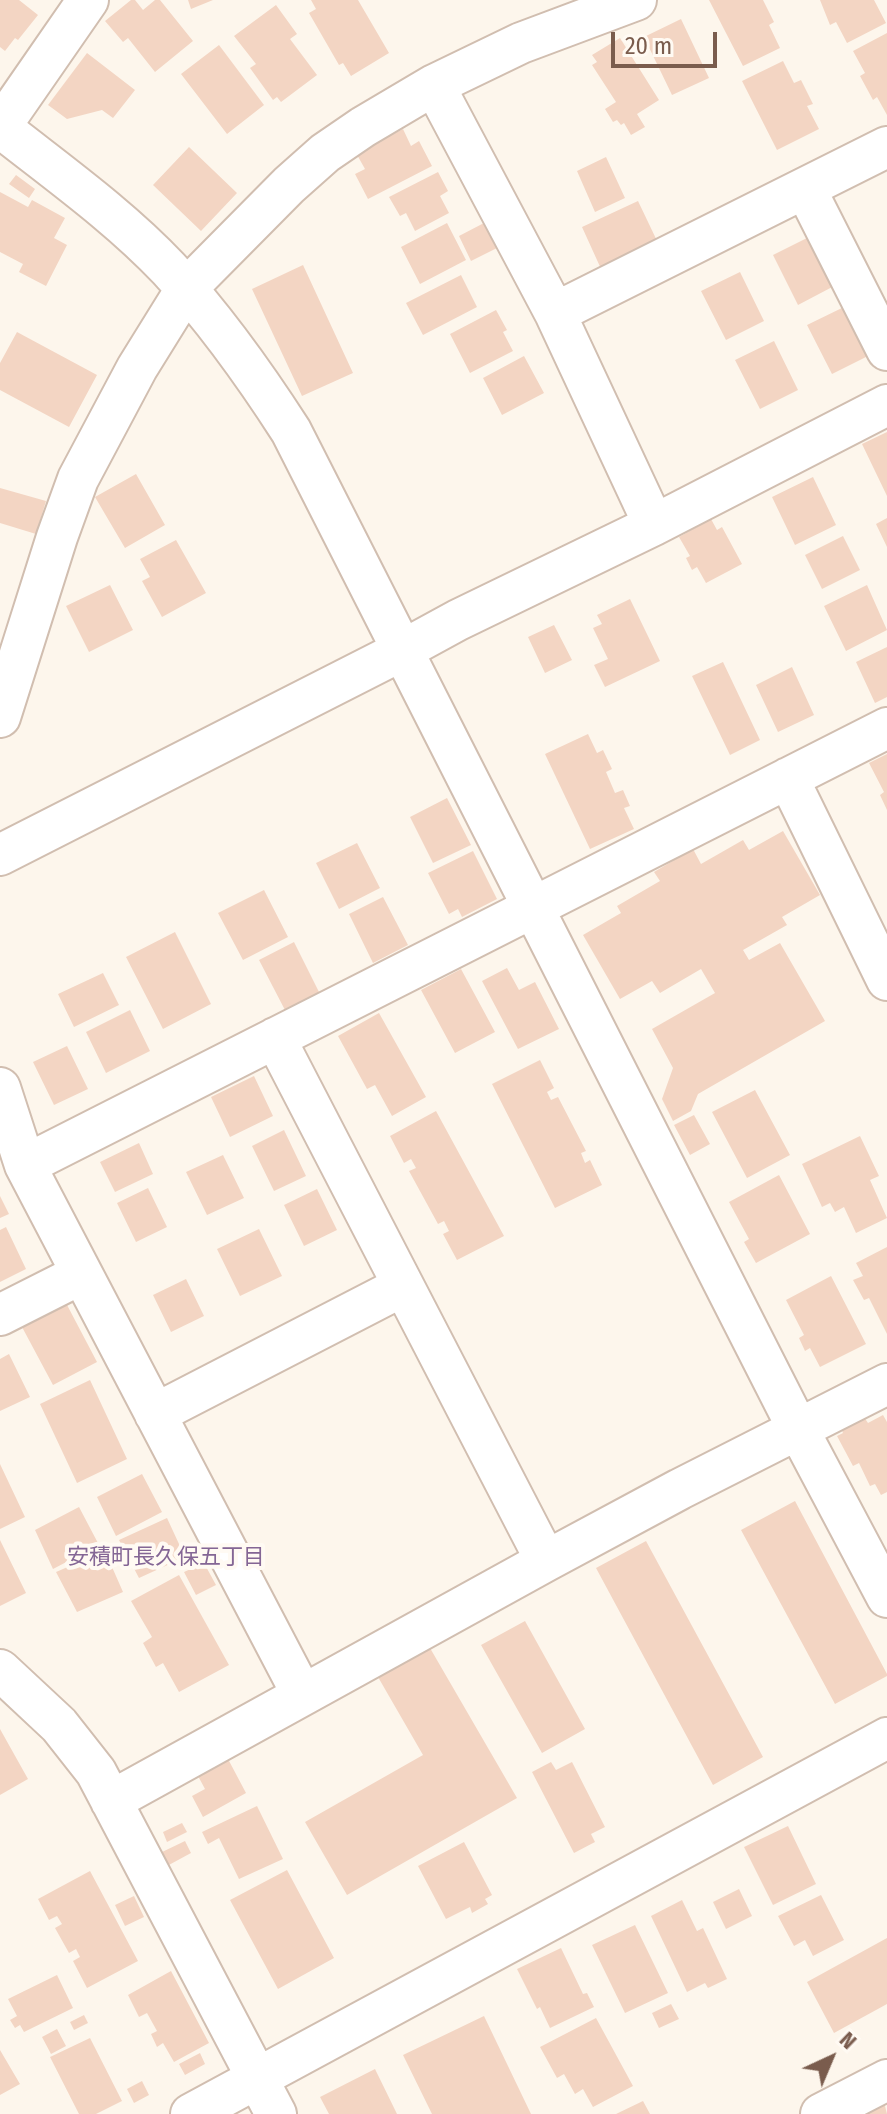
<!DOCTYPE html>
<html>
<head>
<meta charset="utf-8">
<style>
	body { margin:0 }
	#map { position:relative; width:887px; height:2114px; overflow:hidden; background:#fdf6ec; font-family:"Fira Sans Condensed",sans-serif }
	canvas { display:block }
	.north { position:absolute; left:791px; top:2018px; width:80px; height:80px; -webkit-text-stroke:6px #fffaf3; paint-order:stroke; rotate:44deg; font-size:22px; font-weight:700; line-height:32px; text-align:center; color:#7a5c4d }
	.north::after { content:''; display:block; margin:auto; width:28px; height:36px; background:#7a5c4d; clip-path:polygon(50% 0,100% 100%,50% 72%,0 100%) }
	.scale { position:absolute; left:611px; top:32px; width:106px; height:36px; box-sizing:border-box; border:4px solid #7a5c4d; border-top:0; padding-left:10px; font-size:24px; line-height:28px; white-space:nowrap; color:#7a5c4d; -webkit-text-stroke:6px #fffaf3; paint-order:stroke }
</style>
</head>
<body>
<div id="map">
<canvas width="887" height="2114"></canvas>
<div class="north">N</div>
<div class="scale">20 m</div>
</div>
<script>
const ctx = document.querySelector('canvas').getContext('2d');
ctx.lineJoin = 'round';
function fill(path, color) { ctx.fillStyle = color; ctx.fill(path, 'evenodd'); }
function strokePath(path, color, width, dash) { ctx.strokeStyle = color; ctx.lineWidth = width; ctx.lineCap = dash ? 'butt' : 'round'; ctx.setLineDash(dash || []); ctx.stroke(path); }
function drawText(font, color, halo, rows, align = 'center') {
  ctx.font = font + ' "Fira Sans Condensed","Noto Sans JP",sans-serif'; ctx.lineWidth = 8; ctx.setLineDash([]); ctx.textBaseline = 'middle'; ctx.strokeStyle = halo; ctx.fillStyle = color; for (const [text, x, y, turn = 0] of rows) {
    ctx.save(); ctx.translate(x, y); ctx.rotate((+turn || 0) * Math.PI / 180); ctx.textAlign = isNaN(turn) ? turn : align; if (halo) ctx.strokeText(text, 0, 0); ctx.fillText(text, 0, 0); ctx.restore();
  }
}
fill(new Path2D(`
	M0 0H19L38 15 18 40 15 38 5 51 0 47Z
	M131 0H135L143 10 155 0H160L193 41 155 72 128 38 123 42 105 21Z
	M188 0H213L191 9Z
	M311 0H358L389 53 351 76 343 63 339 65 309 13 316 9Z
	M709 0H763L774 22 769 25 780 48 743 66Z
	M820 0H874L886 23 847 43 836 22 830 25Z
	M276 5 297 34 290 39 317 75 281 102 277 97 273 100 250 68 256 64 234 36Z
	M681 19 709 78 672 95 644 37Z
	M887 33V115L877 97 873 100 860 76 865 73 853 51Z
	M620 38 659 100 637 114 645 127 631 135 624 123 621 125 617 120 613 122 605 109 616 102 592 65 597 62 592 55Z
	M219 45 264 105 227 134 181 74Z
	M87 53 135 90 113 118 102 110 67 119 48 105Z
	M783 61 794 83 801 80 813 104 807 106 819 129 777 150 742 81Z
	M403 129 411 146 419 141 432 166 368 199 355 174 365 169 356 153Z
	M189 147 237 193 201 231 153 185Z
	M606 157 625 198 595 212 577 171Z
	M438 172 448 191 440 196 449 213 415 231 406 213 400 216 389 197Z
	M16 175 35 189 29 198 9 184Z
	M0 192 28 207 32 200 65 218 54 238 67 245 46 286 19 272 23 264 0 252Z
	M638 201 659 245 602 271 582 227Z
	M447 223 466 260 420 284 401 247Z
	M484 223 497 248 471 261 459 236Z
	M811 236 836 285 798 305 773 255Z
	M303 265 353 373 302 396 252 289Z
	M740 272 764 321 726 340 701 291Z
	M461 275 477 307 423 335 406 303Z
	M846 306 870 355 832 374 807 325Z
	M496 310 507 330 503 332 513 351 470 373 450 334Z
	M17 332 97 375 69 427 0 390V363Z
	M774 341 798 390 760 409 735 360Z
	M524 356 544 393 502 415 483 378Z
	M887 432V496L862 444Z
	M136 474 165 525 125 548 95 497Z
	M813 477 836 525 795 545 772 497Z
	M0 488 46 501 36 534 0 523Z
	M887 518V547L876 524Z
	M711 519 717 530 722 527 742 564 706 583 697 567 692 570 686 558 690 556 679 537Z
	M843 536 860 570 822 589 805 555Z
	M176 540 206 593 162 617 142 581 150 577 140 559Z
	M110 585 133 630 89 652 66 606Z
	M867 585 887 630 846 651 824 606Z
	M630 599 660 661 605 687 594 665 608 659 593 628 602 624 597 615Z
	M554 625 572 660 545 673 528 637Z
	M887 647V697L875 703 856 662Z
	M723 662 760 740 730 755 692 676Z
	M792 667 814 715 778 732 756 685Z
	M588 734 597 753 603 750 612 769 606 772 615 793 623 790 630 806 624 808 634 829 590 849 545 754Z
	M887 754V810L880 795 884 792 869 763Z
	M447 798 471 845 433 863 410 817Z
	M783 831 820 895 782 917 787 925 743 950 749 960 780 943 825 1021 698 1094 691 1111 673 1121 662 1099 673 1068 652 1029 715 993 701 969 660 993 652 981 620 999 583 935 621 913 617 906 660 881 654 872 693 849 701 864 743 840 749 850Z
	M357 843 380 888 339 909 316 863Z
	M473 851 497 899 462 917 458 909 449 914 428 873Z
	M264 890 288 937 243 960 218 913Z
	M383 897 408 945 373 963 349 914Z
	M175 932 211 1004 163 1029 126 957Z
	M294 942 320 994 286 1012 259 960Z
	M507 968 519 990 535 982 559 1029 518 1049 482 981Z
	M461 969 495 1032 455 1053 421 990Z
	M103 973 119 1005 74 1027 58 994Z
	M130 1010 150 1051 106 1073 86 1032Z
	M379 1013 426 1097 392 1116 375 1085 367 1089 338 1036Z
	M67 1046 88 1089 54 1105 33 1062Z
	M540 1060 554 1088 547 1092 551 1100 558 1097 586 1151 581 1153 585 1163 590 1160 602 1185 555 1208 492 1084Z
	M254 1076 273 1116 230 1137 211 1097Z
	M755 1090 790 1155 747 1178 712 1112Z
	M436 1111 504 1236 457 1260 443 1234 449 1231 444 1221 438 1224 409 1171 416 1168 411 1159 404 1163 390 1136Z
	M694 1115 710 1144 690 1155 674 1125Z
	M284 1130 306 1176 274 1191 252 1146Z
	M860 1136 879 1176 870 1180 887 1218 856 1233 844 1207 835 1212 830 1203 822 1207 802 1164Z
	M139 1143 153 1174 115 1192 100 1162Z
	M223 1155 244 1198 207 1215 186 1172Z
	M779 1175 810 1234 756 1263 744 1242 749 1239 729 1202Z
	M148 1188 167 1227 136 1242 117 1203Z
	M317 1189 337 1230 304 1246 284 1205Z
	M0 1196 9 1214 0 1218Z
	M6 1227 26 1269 0 1282V1230Z
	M259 1229 282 1276 240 1296 217 1249Z
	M887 1247V1334L869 1298 864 1300 853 1280 863 1276 856 1263Z
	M831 1276 866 1344 820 1367 810 1348 805 1351 799 1338 804 1335 786 1300Z
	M186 1279 204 1316 171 1332 153 1295Z
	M66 1303 97 1362 53 1385 22 1327Z
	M9 1354 30 1397 0 1411V1359Z
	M90 1380 127 1459 77 1483 40 1404Z
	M883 1415 887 1422V1492L881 1495 875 1484 870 1486 859 1463 853 1466 837 1436 843 1433 841 1428 864 1417 868 1423Z
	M0 1464 25 1517 0 1529Z
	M142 1474 162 1512 116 1536 97 1497Z
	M795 1501 887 1674V1676L835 1704 741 1530Z
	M79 1507 99 1545 53 1569 35 1530Z
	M167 1518 185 1557 139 1578 119 1540Z
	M0 1540 26 1593 0 1606Z
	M646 1541 763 1757 713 1785 596 1568Z
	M105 1551 123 1592 77 1612 56 1572Z
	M204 1563 216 1585 196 1595 184 1572Z
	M179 1575 229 1665 179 1692 163 1663 156 1667 143 1643 152 1637 131 1601Z
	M525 1621 585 1729 542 1753 481 1645Z
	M430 1648 517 1798 347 1895 305 1822 423 1755 378 1677Z
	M0 1729 28 1779 0 1795Z
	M228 1759 246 1793 203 1817 192 1796 205 1789 198 1776Z
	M551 1762 556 1770 572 1762 605 1827 591 1834 595 1842 574 1853 532 1772Z
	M257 1806 283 1859 239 1879 219 1838 208 1844 202 1832Z
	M182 1823 187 1832 167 1842 163 1832Z
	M788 1826 816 1884 773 1905 744 1847Z
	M185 1841 191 1853 167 1866 160 1853Z
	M464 1842 492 1895 485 1899 488 1904 472 1913 470 1907 446 1919 418 1866Z
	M287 1870 334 1958 278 1989 230 1900Z
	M90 1871 138 1961 87 1988 73 1961 80 1957 76 1949 69 1953 55 1928 62 1924 57 1916 49 1920 38 1899Z
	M739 1889 752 1916 726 1929 713 1902Z
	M821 1895 844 1940 813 1956 805 1940 794 1946 778 1916Z
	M134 1896 144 1917 125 1926 115 1905Z
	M682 1900 697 1931 703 1928 727 1979 708 1988 705 1983 687 1992 651 1916Z
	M635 1925 668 1993 625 2013 592 1945Z
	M887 1938V2004L834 2033 807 1982Z
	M561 1948 583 1994 587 1993 594 2007 550 2028 540 2007 537 2009 517 1969Z
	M171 1971 209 2043 174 2062 163 2043 157 2047 151 2034 157 2031 147 2013 139 2017 128 1995Z
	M57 1975 73 2008 24 2032 20 2025 15 2028 10 2020 17 2016 8 1999Z
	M671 2004 679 2019 659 2028 652 2013Z
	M84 2015 88 2023 74 2030 70 2022Z
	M484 2016 531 2114H432L403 2055Z
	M596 2018 633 2086 593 2107 583 2089 575 2094 564 2074 557 2078 540 2047Z
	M57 2029 66 2046 51 2054 42 2037Z
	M90 2038 122 2101 96 2114H79L50 2057Z
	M0 2050 20 2084 0 2095Z
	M200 2053 205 2064 185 2075 179 2064Z
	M375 2069 397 2114H329L320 2097Z
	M142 2081 149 2095 134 2103 127 2089Z
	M883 2098 887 2114H852Z
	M643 2101 650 2114H616Z`), '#f3d5c3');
const minor = new Path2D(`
	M434 85 555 313 887 147
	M0 127C57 172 119 216 169 269 215 319 255 375 291 431L798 1429 887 1597
	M0 127 88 0
	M805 188 887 350
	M555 313 654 525
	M0 717 57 537 78 479 137 368 186 289 289 185 325 153 363 127 434 85 521 43 636 0
	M788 778 887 980
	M0 855 403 650 458 620 654 525 887 405
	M275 1038 546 1561
	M0 1088 25 1165 302 1694
	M25 1165 887 728
	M0 1315 81 1274
	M155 1414 403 1286
	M0 1670 59 1725 96 1772 276 2114
	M111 1801 546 1561 680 1489 887 1384
	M191 2114 887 1738
	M821 2114 887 2080`);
strokePath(minor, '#d1beb0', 44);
strokePath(minor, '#fff', 40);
drawText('22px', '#846695', '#fffaf3', [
	["安積町長久保五丁目",166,1558]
]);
</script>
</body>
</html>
